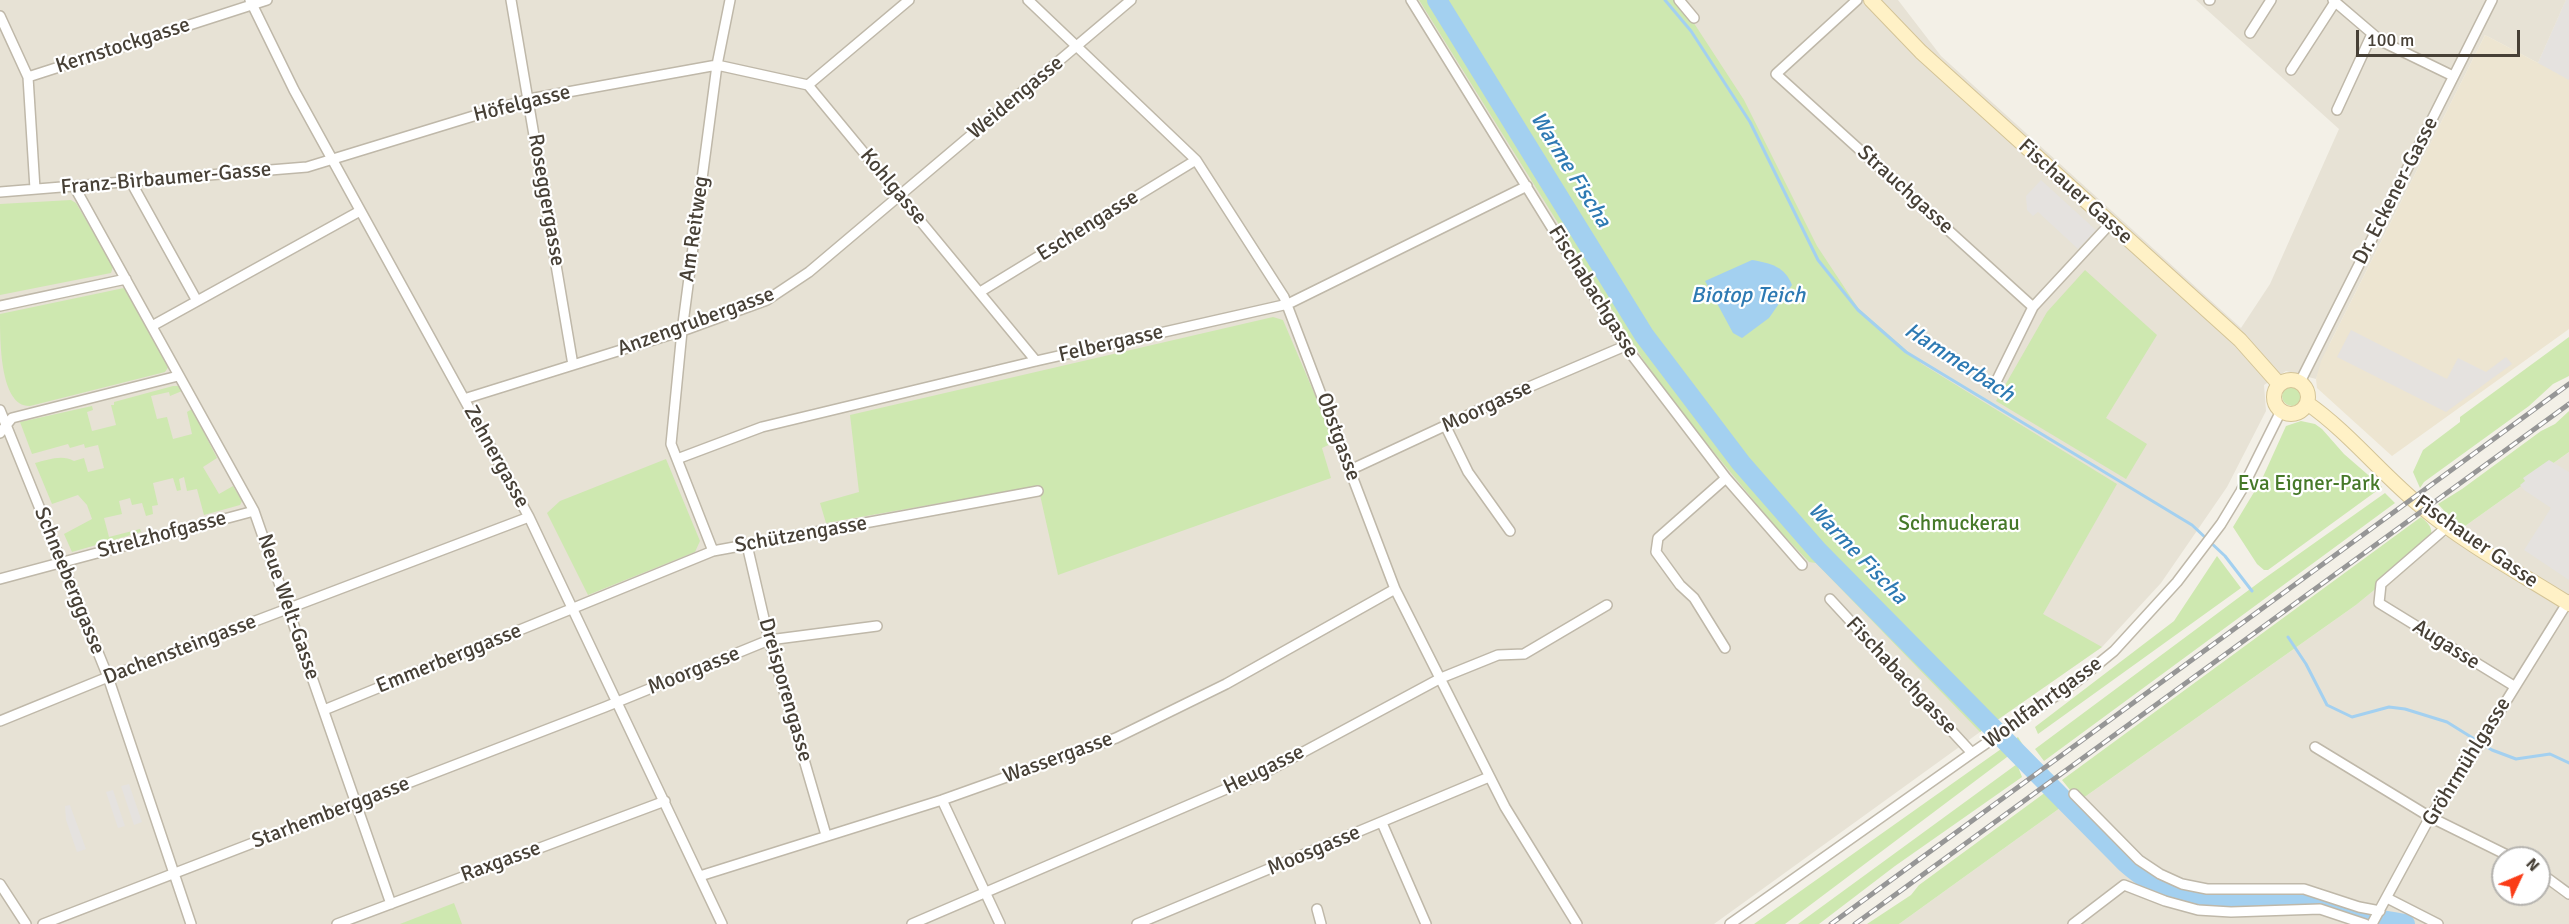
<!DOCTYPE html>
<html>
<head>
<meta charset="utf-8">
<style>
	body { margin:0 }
	#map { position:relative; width:2569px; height:924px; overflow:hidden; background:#f3f0e7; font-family:Signika,sans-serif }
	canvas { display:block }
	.north { position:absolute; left:2491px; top:846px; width:60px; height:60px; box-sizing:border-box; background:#fff; border:2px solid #b5b3af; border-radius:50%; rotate:46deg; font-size:16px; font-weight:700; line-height:24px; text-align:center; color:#474036 }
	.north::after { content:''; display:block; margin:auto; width:21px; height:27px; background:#fa3c17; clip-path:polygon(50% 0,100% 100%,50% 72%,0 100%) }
	.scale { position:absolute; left:2356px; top:30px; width:164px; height:27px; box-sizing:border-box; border:3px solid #474036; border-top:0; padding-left:8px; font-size:18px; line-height:21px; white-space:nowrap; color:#474036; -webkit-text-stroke:4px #fff; paint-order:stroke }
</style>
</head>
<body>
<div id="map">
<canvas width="2569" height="924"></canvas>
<div class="north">N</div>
<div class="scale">100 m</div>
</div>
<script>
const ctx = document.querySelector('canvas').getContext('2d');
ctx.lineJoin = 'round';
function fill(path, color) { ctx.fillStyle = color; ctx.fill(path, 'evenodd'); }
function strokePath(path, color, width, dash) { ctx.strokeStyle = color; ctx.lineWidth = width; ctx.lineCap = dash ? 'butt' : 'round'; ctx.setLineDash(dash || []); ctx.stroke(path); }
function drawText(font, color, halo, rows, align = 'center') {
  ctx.font = font + ' Signika,sans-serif'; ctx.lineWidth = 4.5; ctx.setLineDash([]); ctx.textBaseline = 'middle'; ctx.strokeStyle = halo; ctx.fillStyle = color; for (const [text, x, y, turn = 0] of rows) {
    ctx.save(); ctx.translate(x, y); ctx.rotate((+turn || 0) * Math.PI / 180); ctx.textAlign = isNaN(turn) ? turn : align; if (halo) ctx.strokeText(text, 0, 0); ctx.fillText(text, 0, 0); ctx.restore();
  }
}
fill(new Path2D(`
	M0 0H1898L1941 56 2241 328 2270 284 2339 129 2196 0H2566L2538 63 2485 35 2330 343 2316 379 2286 371 2264 385 2266 411 2227 487 2161 583 2102 647 1980 732 1714 924H0Z
	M2569 452V924H1899L2060 808 2079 801 2356 605 2429 545 2461 529ZM2503 858H2539V894H2503Z`), '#e7e2d5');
fill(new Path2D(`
	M2566 0H2569V329L2392 456 2317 388 2316 379 2321 361 2485 35 2538 63Z`), '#ede5d1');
fill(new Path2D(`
	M1419 0H1674L1688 14 1744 100 1817 246 1858 308 1922 364 2117 484 2043 614 2102 647 1980 732 1816 563 1809 562 1774 525 1689 422 1644 361Z
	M71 200 76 203 109 259 113 267 111 273 0 295V204Z
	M2085 270 2157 335 2106 418 2147 444 2126 479 1996 401 2047 312Z
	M124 288 169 366 165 372 30 406C0 407 0 342 0 314Z
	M1273 317 1283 320 1335 442 1322 448 1331 478 1058 575 1038 486 826 523 820 503 859 492 850 415Z
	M2569 337V376L2553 384 2529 406 2424 482 2420 488 2413 472 2423 450 2460 422V417Z
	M2282 396a10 10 0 1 1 20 0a10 10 0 1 1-20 0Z
	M173 386H179L182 391 170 396 169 392 151 396 157 419 167 417 173 439 192 434 187 412 192 409 217 458 203 467 219 494 233 486 242 501 240 505 204 515 197 489 187 491 184 477 179 479 181 490 177 491 173 478 153 483 158 505 152 506 153 514 146 516 142 503 132 505 130 498 119 501 122 514 104 518 109 537 140 529 141 532 72 552 64 534 92 519 87 505 78 495 52 504 35 463C47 460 62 454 74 461L84 458 88 472 104 468 98 445 85 448 84 444 70 448 68 444 32 454 20 422 92 406 93 410 87 412 92 431 116 425 111 405H114V402Z
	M2569 411V452L2461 529 2438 504 2462 489 2541 431 2555 424Z
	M2301 421 2315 424 2322 429 2344 454 2382 487 2268 570H2264L2257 564 2233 527 2262 479 2286 426Z
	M666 459 700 541 695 552 588 595 547 513 560 501Z
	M2385 493 2395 503 2044 761 2035 749 2265 578Z
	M2421 517C2433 527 2433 530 2429 545L2356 605 2079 801 2062 780Z
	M2217 556 2241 588 2038 734 2035 727 2174 621Z
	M2018 737 2023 745 1785 924H1754Z
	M2017 764 2022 777 1895 866 1819 924H1798Z
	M2050 789 2060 808 1899 924H1867L1911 895 1919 885Z
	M454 903 462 924H400Z`), '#cee8b0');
fill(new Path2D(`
	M2566 0H2569V80L2538 63Z
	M2041 180 2096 230 2078 249 2038 212 2033 216 2027 210 2026 196Z
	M2351 330 2447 379 2458 358 2486 372 2506 357 2512 364 2446 412 2337 357Z
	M2549 460 2569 472V580L2524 550 2551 508 2524 490 2520 485 2525 481 2523 478Z
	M129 784 142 822 134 825 121 786Z
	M113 790 125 826 118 828 106 792Z
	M70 805 86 849 77 852 66 820 65 806Z`), '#e5e2df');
fill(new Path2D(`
	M1752 260C1771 263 1785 267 1792 285L1769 318 1742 338 1733 333 1705 281Z`), '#a3d0f0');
strokePath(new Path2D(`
	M1665 0 1691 31 1750 122 1818 260 1858 310 1906 352 2192 525 2225 556 2252 591
	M2288 637 2306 664 2327 705 2352 717 2389 707 2405 709 2447 722 2492 750 2516 759 2550 754 2569 763`), '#a3d0f0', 3);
strokePath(new Path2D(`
	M1437 0 1644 335 1741 463 1818 551 2126 863C2191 920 2231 892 2305 901 2324 903 2341 911 2359 916 2374 919 2390 921 2405 924`), '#a3d0f0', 20);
const street = new Path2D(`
	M250 0 294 90 529 517 722 924
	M511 0 573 365
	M1028 0 1196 160 1284 297 1395 589 1505 807 1577 924
	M1411 0 1625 346 1726 478 1802 565
	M1679 0 1694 18
	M1857 0 1776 74 2033 307
	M2209 0H2210
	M2333 0 2381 41 2453 76
	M0 16 28 77 35 189
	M2250 33 2271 0
	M2291 70 2335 2
	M28 77 267 0
	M808 85 909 0
	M2337 110 2372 34
	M131 182 197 301
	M74 186 254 511 391 904
	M0 192 307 167 529 99 717 65 808 85 1036 361
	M980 292 1196 160
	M0 306 126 279
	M152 326 360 211
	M2300 382 2492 0
	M1993 388 2033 307 2110 224
	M464 399 682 331 767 300 809 272 1131 0
	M0 410 108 677 191 924
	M1446 427 1468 472 1510 531
	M0 433 12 418 178 376
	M677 459 762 427 1036 361 1288 304 1527 186
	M1350 470 1522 390 1625 346
	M2448 526 2381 584 2379 603 2514 686
	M747 545 769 640 826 835
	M713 551 671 444 682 331 717 65 730 0
	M0 579 254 511
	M1830 599 1972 753
	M1725 648 1694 598 1680 585 1656 552 1658 538 1726 478
	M324 710 713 551 1038 491
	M0 721 108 677 529 517
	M2315 747 2430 817 2513 858
	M2074 794 2139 860 2160 874 2182 884 2207 889H2304L2359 907 2380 911
	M942 800 1000 924
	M1382 823 1426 924
	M2539 872 2569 894
	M700 876 942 800 1116 738 1226 684 1395 589
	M0 884 26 924
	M2387 898 2438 924
	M1317 909 1321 924
	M43 924 605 707 769 640 877 626
	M337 924 665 801
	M912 924 1268 771 1441 678 1498 655 1524 654 1607 605
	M1137 924 1489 777
	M1730 924 1972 753 2076 682 2114 651 2177 582 2221 524 2241 491 2281 411
	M2073 924 2124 885 2165 901 2198 910 2231 912 2320 909 2365 924
	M2372 924 2430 817 2474 753 2569 600`);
const secondary = new Path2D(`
	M1871 0 1921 52 2240 340 2279 384
	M2274 397a17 17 0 1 1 34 0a17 17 0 1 1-34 0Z
	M2307 403C2350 433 2382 475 2423 508 2467 545 2520 573 2569 604`);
strokePath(street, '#bfb8a9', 12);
strokePath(secondary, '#d4c497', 16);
strokePath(street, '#fff', 9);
strokePath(secondary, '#fff1c6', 14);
const rail = new Path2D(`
	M1831 924 2569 384
	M1855 924 2569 404`);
strokePath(rail, '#969696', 5);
strokePath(rail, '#fff', 3, [9]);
drawText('21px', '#474036', '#fff', [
	["Kernstockgasse",123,46,-18],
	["Weidengasse",1016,98,-40],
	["Höfelgasse",522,104,-14],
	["Franz-Birbaumer-Gasse",166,179,-5],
	["Kohlgasse",893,187,50],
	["Strauchgasse",1905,190,42],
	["Dr. Eckener-Gasse",2396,191,-63],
	["Fischauer Gasse",2075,192,42],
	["Roseggergasse",546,200,80],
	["Eschengasse",1088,226,-32],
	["Am Reitweg",695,229,-82],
	["Fischabachgasse",1593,292,58],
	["Anzengrubergasse",696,322,-20],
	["Felbergasse",1111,344,-13],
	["Moorgasse",1487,407,-25],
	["Obstgasse",1338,437,70],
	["Zehnergasse",496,457,61],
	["Strelzhofgasse",162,535,-15],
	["Schützengasse",801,535,-10],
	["Fischauer Gasse",2476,542,35],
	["Schneeberggasse",69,581,68],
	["Neue Welt-Gasse",288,607,71],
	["Augasse",2446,645,32],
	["Dachensteingasse",180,650,-21],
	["Emmerberggasse",449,659,-22],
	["Moorgasse",694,671,-22],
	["Fischabachgasse",1901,676,47],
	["Dreisporengasse",785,690,74],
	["Wohlfahrtgasse",2043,703,-36],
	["Wassergasse",1058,758,-20],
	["Gröhrmühlgasse",2467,762,-58],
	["Heugasse",1264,770,-26],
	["Starhemberggasse",331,813,-21],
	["Moosgasse",1314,851,-23],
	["Raxgasse",501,862,-20]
]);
drawText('21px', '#467929', '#fff', [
	["Eva Eigner-Park",2309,484],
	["Schmuckerau",1959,524]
]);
drawText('italic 22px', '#2e7ab3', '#fff', [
	["Warme Fischa",1570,170,58],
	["Biotop Teich",1748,296],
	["Hammerbach",1959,363,33],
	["Warme Fischa",1857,554,46]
]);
</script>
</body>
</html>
